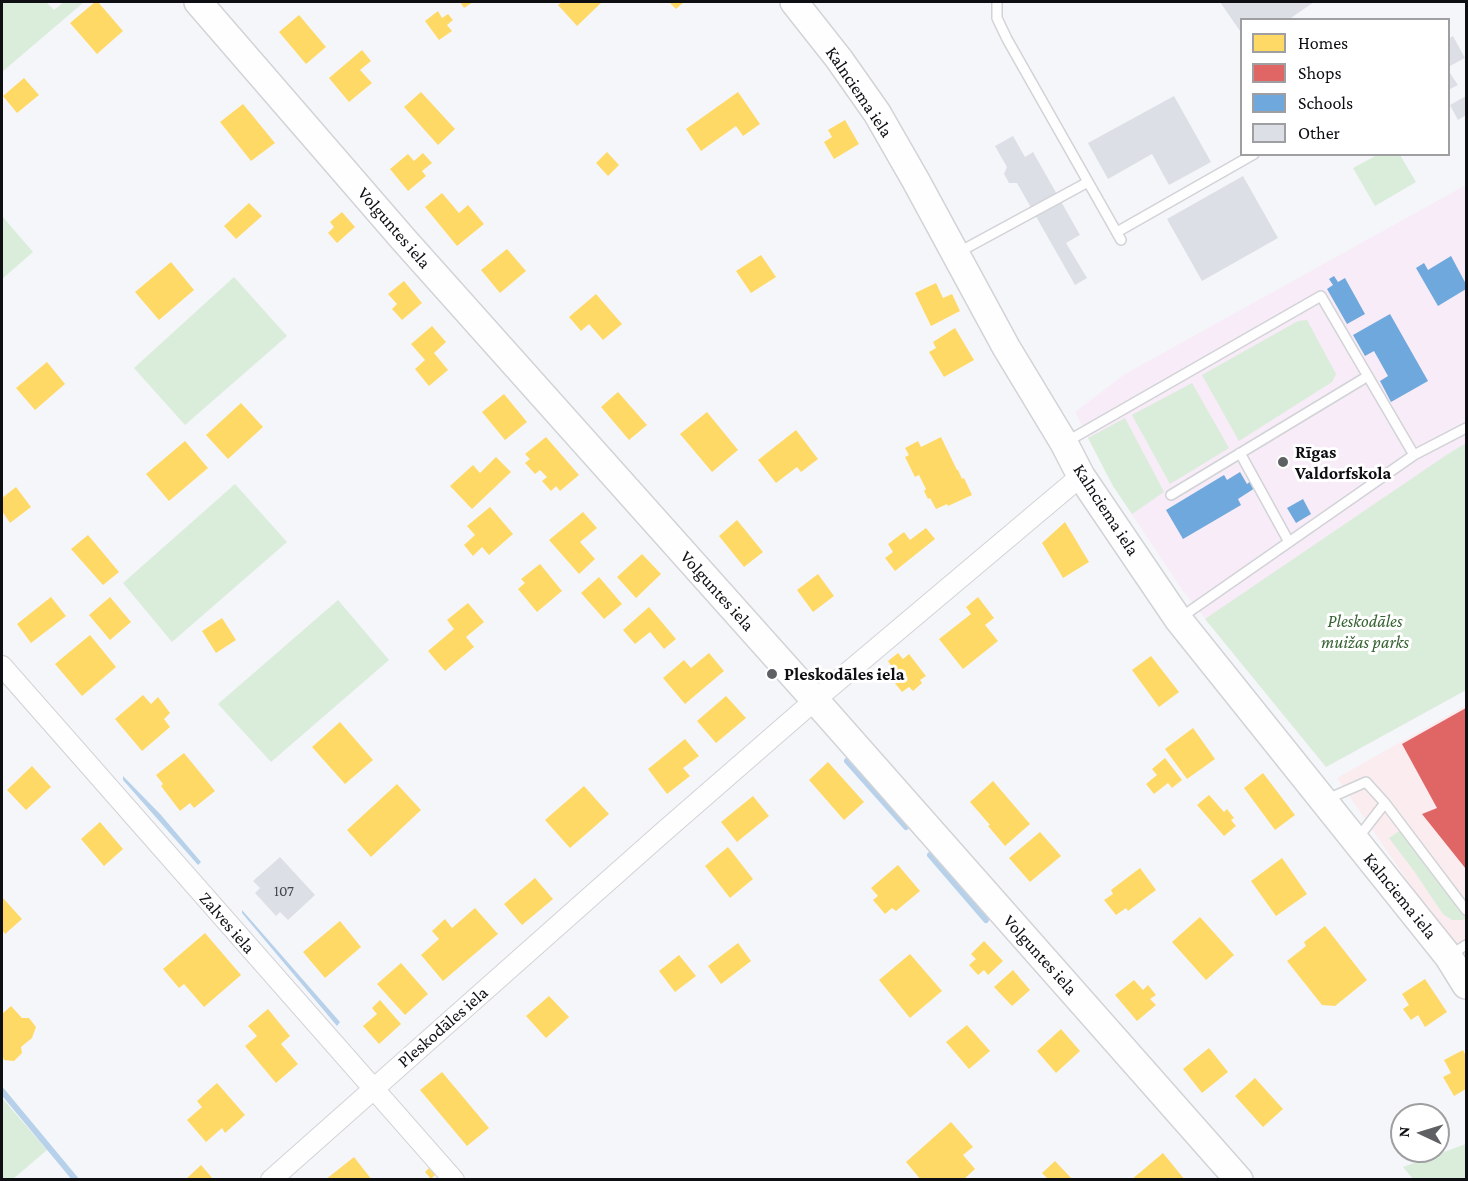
<!DOCTYPE html>
<html>
<head>
<meta charset="utf-8">
<style>
	body { margin:0 }
	#map { position:relative; width:1468px; height:1181px; overflow:hidden; background:#f5f6fa; font-family:"Crimson Pro",serif }
	canvas { display:block }
	.frame { position:absolute; inset:0; border:3px solid #0e0f13; pointer-events:none }
	.legend { position:absolute; left:1240px; top:18px; width:210px; height:138px; box-sizing:border-box; background:#fff; border:2px solid #9f9fa1; margin:0; padding:8px 10px; list-style:none; font-size:18px; color:#0e0f13 }
	.legend li { display:flex; align-items:center; gap:12px; height:30px }
	.legend b { width:30px; border:2px solid #9f9fa1 }
	.north { position:absolute; left:1390px; top:1103px; width:60px; height:60px; box-sizing:border-box; background:#fff; border:2px solid #9f9fa1; border-radius:50%; rotate:274deg; font-size:16px; font-weight:700; line-height:24px; text-align:center; color:#0e0f13 }
	.north::after { content:''; display:block; margin:auto; width:21px; height:27px; background:#5f6064; clip-path:polygon(50% 0,100% 100%,50% 72%,0 100%) }
</style>
</head>
<body>
<div id="map">
<canvas width="1468" height="1181"></canvas>
<div class="frame"></div>
<ul class="legend">
<li><b style="height:16px;background:#ffd966"></b>Homes</li>
<li><b style="height:16px;background:#e06666"></b>Shops</li>
<li><b style="height:16px;background:#6fa8dc"></b>Schools</li>
<li><b style="height:16px;background:#dcdfe6"></b>Other</li>
</ul>
<div class="north">N</div>
</div>
<script>
const ctx = document.querySelector('canvas').getContext('2d');
ctx.lineJoin = 'round';
function fill(path, color) { ctx.fillStyle = color; ctx.fill(path, 'evenodd'); }
function strokePath(path, color, width, dash) { ctx.strokeStyle = color; ctx.lineWidth = width; ctx.lineCap = dash ? 'butt' : 'round'; ctx.setLineDash(dash || []); ctx.stroke(path); }
function drawText(font, color, halo, rows, align = 'center') {
  ctx.font = font + ' "Crimson Pro",serif'; ctx.lineWidth = 6; ctx.setLineDash([]); ctx.textBaseline = 'middle'; ctx.strokeStyle = halo; ctx.fillStyle = color; for (const [text, x, y, turn = 0] of rows) {
    ctx.save(); ctx.translate(x, y); ctx.rotate((+turn || 0) * Math.PI / 180); ctx.textAlign = isNaN(turn) ? turn : align; if (halo) ctx.strokeText(text, 0, 0); ctx.fillText(text, 0, 0); ctx.restore();
  }
}
fill(new Path2D(`
	M1466 705V966L1337 778Z`), '#faecef');
fill(new Path2D(`
	M1466 185V690L1326 767 1183 591 1113 486 1075 412 1125 374Z`), '#f7ecf7');
fill(new Path2D(`
	M2 2H46L54 10 64 2H84L2 72Z
	M1377 155H1400L1416 182 1375 206 1353 168Z
	M2 216 33 252 2 279Z
	M234 277 287 336 185 425 134 368Z
	M1307 320 1336 374 1332 382 1239 441 1202 375 1298 321Z
	M1192 383 1229 448 1170 484 1132 415Z
	M1125 418 1164 492 1132 514 1113 486 1088 438Z
	M1466 443V690L1326 767 1205 619 1448 454Z
	M235 484 287 542 172 642 123 583Z
	M338 600 389 660 271 762 218 704Z
	M1404 828 1466 910V918L1463 920H1452L1443 914 1414 871 1389 838Z
	M2 1098 47 1150 13 1179H2Z
	M1466 1144V1179H1413L1403 1167Z`), '#daecda');
fill(new Path2D(`
	M123 776 161 815 201 862 198 865 123 780Z
	M242 910 340 1022 337 1026 242 913Z`), '#b8d1ea');
fill(new Path2D(`
	M95 2H98L123 31 97 54 70 23Z
	M460 2H473L464 8Z
	M562 2H600L601 3 577 26 558 5Z
	M669 2H684L676 9Z
	M438 11 442 18 448 14 453 20 447 25 452 31 439 40 425 21Z
	M299 15 326 47 306 64 279 32Z
	M362 50 371 61 360 70 372 83 349 102 329 78Z
	M24 78 39 95 17 113 3 96Z
	M421 92 455 129 438 145 404 107Z
	M738 92 760 124 743 136 736 126 701 151 686 129Z
	M243 104 275 143 251 161 220 122Z
	M845 120 859 144 834 159 824 142 832 137 828 130Z
	M607 152 619 165 608 176 596 163Z
	M423 153 432 163 422 171 426 176 408 191 390 169 408 154 414 161Z
	M442 193 459 213 468 205 484 224 457 246 425 207Z
	M249 203 262 216 236 239 224 226Z
	M342 212 355 227 337 243 328 233 334 227 330 222Z
	M507 249 526 271 500 293 481 270Z
	M761 255 776 277 751 293 736 271Z
	M171 262 194 290 159 320 135 292Z
	M404 281 422 303 402 320 392 309 397 304 388 294Z
	M936 283 943 298 952 294 960 311 931 326 915 293Z
	M596 294 622 324 603 340 589 324 581 331 569 317Z
	M432 326 446 342 434 353 448 370 429 386 415 369 425 360 411 344Z
	M955 328 974 360 944 377 929 352 936 348 933 342Z
	M47 362 65 384 35 410 16 388Z
	M618 392 647 425 629 440 601 407Z
	M504 394 527 422 505 440 482 412Z
	M241 403 263 427 228 459 206 435Z
	M707 412 738 450 712 472 680 434Z
	M796 430 818 459 801 472 797 467 776 483 758 460Z
	M546 437 579 475 560 491 556 486 551 491 542 481 547 477 540 470 535 474 525 463 530 459 525 454Z
	M941 437 957 470H958L962 479 964 478 972 495 948 506 947 504 936 509 930 498 928 499 924 491 926 489 919 475 915 477 905 457 909 455 905 448 918 441 921 447Z
	M185 441 208 468 169 501 146 474Z
	M496 457 511 472 472 509 450 486 473 465 480 473Z
	M16 487 31 507 10 523 2 511V498Z
	M490 507 513 534 489 555 482 547 473 556 464 545 475 535 467 526Z
	M583 512 597 528 580 542 595 559 579 574 549 540Z
	M737 520 763 552 744 567 719 536Z
	M1065 522 1089 562 1063 578 1042 543Z
	M926 528 935 539 895 571 885 558 893 552 888 544 904 532 910 540Z
	M88 535 119 572 103 585 71 549Z
	M642 554 661 574 636 598 617 577Z
	M540 564 562 591 537 612 518 589 525 583 521 579Z
	M818 574 834 596 813 612 797 590Z
	M599 577 622 604 604 619 581 593Z
	M51 597 66 616 31 643 17 624Z
	M110 597 131 622 110 640 89 615Z
	M978 597 994 618 985 625 998 641 963 669 939 639 971 614 966 607Z
	M468 603 484 622 466 637 474 647 445 671 428 651 454 629 447 620Z
	M649 607 676 639 664 649 650 632 635 644 623 630Z
	M222 618 236 640 216 653 202 631Z
	M90 635 116 667 82 696 55 664Z
	M709 653 724 671 685 704 663 678 684 660 691 668Z
	M898 653 903 659 909 654 926 676 920 680 922 683 913 691 909 687 902 692 886 672 892 667 888 661Z
	M1151 656 1179 692 1159 707 1132 670Z
	M143 695 151 704 158 697 170 713 164 719 170 727 142 751 115 719Z
	M726 696 746 718 716 743 697 721Z
	M340 722 373 760 345 784 312 747Z
	M1193 728 1215 759 1187 779 1165 749Z
	M685 739 699 756 683 768 690 776 667 794 648 769Z
	M184 753 215 791 194 808 190 803 180 811 161 786 163 784 156 775Z
	M1165 758 1182 780 1172 788 1168 783 1154 794 1146 784 1157 775 1152 769Z
	M828 762 864 802 844 820 809 780Z
	M32 766 51 787 26 810 7 790Z
	M1263 773 1295 815 1275 830 1244 788Z
	M993 781 1030 824 1005 846 988 826 990 825 970 802Z
	M397 784 421 810 371 857 347 830Z
	M584 786 609 814 570 848 545 820Z
	M1209 795 1224 812 1227 809 1234 818 1231 820 1236 826 1224 836 1197 805Z
	M753 796 769 816 737 842 721 822Z
	M100 822 123 849 104 866 81 839Z
	M1040 832 1061 856 1030 882 1009 858Z
	M728 847 753 879 730 898 705 866Z
	M1282 858 1307 894 1276 916 1251 881Z
	M898 865 920 891 896 911 892 908 885 914 873 900 878 896 871 888Z
	M1140 868 1156 890 1128 911 1126 908 1116 915 1104 900 1113 894 1111 890Z
	M535 878 553 899 522 925 504 904Z
	M2 897 22 919 5 934 2 930Z
	M475 908 498 934 443 981 421 955 439 939 432 931 445 919 452 928Z
	M1200 917 1234 955 1206 980 1172 942Z
	M340 921 361 947 325 978 303 952Z
	M1325 926 1367 980 1335 1006 1322 1005 1287 961 1306 946 1304 942Z
	M205 933 241 975 204 1007 184 984 179 988 163 969Z
	M984 941 1003 961 988 975 984 970 978 975 969 965 976 959 971 954Z
	M738 943 751 961 721 984 708 966Z
	M910 954 942 991 910 1018 879 980Z
	M679 955 696 976 675 992 659 971Z
	M401 963 428 994 405 1015 377 984Z
	M1013 970 1030 990 1012 1006 994 987Z
	M1425 979 1447 1012 1425 1027 1418 1015 1411 1020 1403 1009 1409 1005 1402 994Z
	M1134 980 1143 990 1148 985 1156 995 1150 999 1156 1005 1137 1021 1115 995Z
	M549 996 569 1017 546 1038 526 1016Z
	M380 1000 401 1024 379 1044 363 1026 377 1014 372 1008Z
	M11 1006 22 1018H29L36 1027 32 1038 21 1047 22 1053 14 1061 4 1060 2 1054V1014Z
	M268 1009 290 1036 281 1044 298 1064 276 1083 245 1046 257 1036 248 1026Z
	M967 1025 990 1051 969 1069 946 1042Z
	M1061 1029 1080 1051 1056 1073 1037 1051Z
	M1209 1048 1228 1072 1202 1093 1183 1069Z
	M1463 1050 1466 1056V1089L1454 1096 1443 1077 1451 1073 1444 1060Z
	M442 1072 489 1128 467 1146 420 1090Z
	M1255 1078 1283 1109 1263 1127 1235 1096Z
	M217 1083 245 1115 225 1133 222 1128 206 1142 187 1120 202 1107 197 1101Z
	M951 1122 973 1147 963 1155 975 1169 963 1180H921L906 1162Z
	M1163 1153 1185 1180H1131Z
	M354 1157 372 1180H325Z
	M1055 1161 1073 1180H1045L1047 1178 1042 1173Z
	M201 1165 214 1180H185Z
	M429 1168 435 1175 431 1179 425 1172Z`), '#ffd966');
fill(new Path2D(`
	M1466 708V869L1422 814 1437 808 1402 744Z`), '#e06666');
fill(new Path2D(`
	M1451 256 1466 284V289L1438 306 1416 268 1424 263 1428 270Z
	M1334 276 1338 282 1345 278 1365 314 1347 324 1327 289 1333 285 1329 279Z
	M1390 314 1428 381 1391 402 1380 381 1388 376 1374 351 1365 356 1353 335Z
	M1240 472 1247 484 1251 481 1255 488 1238 499 1241 505 1183 539 1166 510 1224 475 1227 480Z
	M1303 499 1311 514 1296 523 1287 508Z`), '#6fa8dc');
strokePath(new Path2D(`
	M847 761 906 827
	M930 855 986 920
	M2 1091 76 1180`), '#b8d1ea', 6);
fill(new Path2D(`
	M1220 2H1314L1288 20H1242V34Z
	M1453 36 1465 58 1448 67V39Z
	M1448 70 1458 85 1448 90Z
	M1174 96 1211 162 1169 185 1152 154 1108 179 1088 143Z
	M1466 96V115L1458 120 1450 105Z
	M1013 136 1025 157 1033 152 1080 235 1066 243 1087 278 1075 285 1017 183H1009L1004 174 1007 167 995 146Z
	M1243 176 1278 238 1202 281 1167 219Z
	M280 857 315 895 288 920 280 912 276 916 255 893 260 888 253 881Z`), '#dcdfe6');
const lane = new Path2D(`
	M997 2V18L1007 39 1121 240
	M1117 232 1254 154
	M959 252 1088 182
	M1066 442 1321 296 1414 455
	M1240 453 1289 542
	M1171 495 1368 376
	M1180 618 1414 455 1466 428
	M1325 800 1366 782 1385 803 1466 910
	M1357 839 1385 803
	M1450 955 1466 945`);
const street = new Path2D(`
	M2 666 454 1180
	M271 1180 661 834 815 700 1081 476`);
const secondary = new Path2D(`
	M198 2 404 240 815 700 1239 1180
	M794 2 839 59 877 113 916 181 1006 347 1064 443 1081 476 1178 619 1448 956 1466 985`);
strokePath(lane, '#d2d3d7', 12);
strokePath(street, '#d2d3d7', 22);
strokePath(secondary, '#d2d3d7', 30);
strokePath(lane, '#fefefe', 9);
strokePath(street, '#fefefe', 20);
strokePath(secondary, '#fefefe', 27);
for (const [x, y, r, color] of [
	[1283,462,6,"#5f6064"],
	[772,674,6,"#5f6064"]
]) { const dot = new Path2D(); dot.arc(x, y, r, 0, 2 * Math.PI); ctx.fillStyle = color; ctx.fill(dot); strokePath(dot, '#fff', 2); }
drawText('15px', '#45464b', null, [
	["107",284,891]
]);
drawText('18px', '#0e0f13', '#fff', [
	["Kalnciema iela",859,92,56],
	["Volguntes iela",394,228,49],
	["Kalnciema iela",1106,510,57],
	["Volguntes iela",717,591,48],
	["Kalnciema iela",1400,896,51],
	["Zalves iela",227,923,49],
	["Volguntes iela",1040,955,48],
	["Pleskodāles iela",443,1027,-41]
]);
drawText('bold 18px', '#0e0f13', '#fff', [
	["Rīgas",1295,452],
	["Valdorfskola",1295,473],
	["Pleskodāles iela",784,674]
], 'left');
drawText('italic 18px', '#366332', '#fff', [
	["Pleskodāles",1365,621],
	["muižas parks",1365,642]
]);
</script>
</body>
</html>
